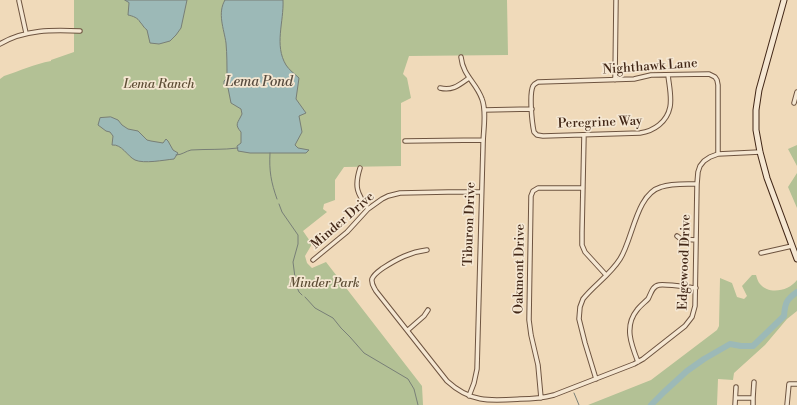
<!DOCTYPE html>
<html>
<head>
<meta charset="utf-8">
<style>
	body { margin:0 }
	canvas { display:block; background:#f0daba }
</style>
</head>
<body>
<canvas width="797" height="405"></canvas>
<script>
const ctx = document.querySelector('canvas').getContext('2d');
ctx.lineJoin = 'round';
function fill(path, color) { ctx.fillStyle = color; ctx.fill(path, 'evenodd'); }
function strokePath(path, color, width, dash) { ctx.strokeStyle = color; ctx.lineWidth = width; ctx.lineCap = dash ? 'butt' : 'round'; ctx.setLineDash(dash || []); ctx.stroke(path); }
function drawText(font, color, halo, rows, align = 'center') {
  ctx.font = font + ' "Libre Bodoni",serif'; ctx.lineWidth = 3.5; ctx.setLineDash([]); ctx.textBaseline = 'middle'; ctx.strokeStyle = halo; ctx.fillStyle = color; for (const [text, x, y, turn = 0] of rows) {
    ctx.save(); ctx.translate(x, y); ctx.rotate((+turn || 0) * Math.PI / 180); ctx.textAlign = isNaN(turn) ? turn : align; if (halo) ctx.strokeText(text, 0, 0); ctx.fillText(text, 0, 0); ctx.restore();
  }
}
fill(new Path2D(`
	M74 0H507L508 55 409 56 403 74 407 78 411 98 401 103V166L344 167 335 180V200L324 204 323 209 327 212 303 231 312 244 305 256 307 263 312 268 326 262 422 386 423 405H0V79L4 76C20 71 34 64 51 61V60L74 52Z
	M797 145V166L788 149Z
	M797 173V208L788 187Z
	M752 275H756C757 278 758 282 760 284 769 295 789 291 797 280V311L787 319 765 345 734 373 733 380 718 379 717 405H588L651 380 717 330 719 326 720 278 732 283 737 297 744 299 747 296 742 286Z`), '#b3c195');
const water = new Path2D(`
	M125 0H187L181 28 176 35 170 41 159 44 150 43 147 30C143 27 143 25 140 22 138 18 133 16 128 15L129 3Z
	M225 0H283C284 22 274 45 286 65 289 70 295 74 299 78L296 99 306 113 299 116 302 132 295 145 298 148 309 150 306 153H250L238 151 237 146 241 143V132C234 124 238 123 242 114L241 109 231 103 228 88 224 85V81L227 78C227 66 227 54 226 43 224 29 217 13 225 0Z
	M111 117 118 120 122 125 128 129 138 131 147 140 151 141 163 143 166 139 168 141 173 150 178 153 174 159C164 160 144 164 135 160 127 156 122 144 112 145L113 136 110 132 106 131 98 125 100 118Z`);
fill(water, '#9cb9b7');
strokePath(water, '#787f77', 1);
strokePath(new Path2D(`
	M270 153C269 171 271 182 277 199
	M176 155C182 155 186 151 191 150 207 149 223 150 238 148
	M279 204 282 212 298 235V244L293 262 296 285 299 292 302 295
	M305 297 315 308 333 318 341 328 350 337 364 353 408 379 414 389 418 405
	M574 393 579 405`), '#787f77', 1);
strokePath(new Path2D(`
	M651 405 664 392 687 371 704 359 730 344 741 346H753L784 316C785 303 786 300 797 292`), '#9cb9b7', 6);
const minor = new Path2D(`
	M19 1 26 33
	M0 44C25 29 53 30 80 31
	M461 57C463 76 476 82 482 99 487 112 483 131 483 146L477 369 474 383 469 396
	M668 75C669 85 672 97 670 107 667 122 654 131 640 133L543 136 537 135 534 132C532 123 529 94 533 86 534 84 536 83 538 82L634 79 651 75 709 74 715 77 717 80 718 85V154
	M615 80 616 0
	M440 88C453 91 459 85 469 78
	M794 103 797 92
	M484 110 532 109
	M584 135 582 232V245L585 252 606 275
	M405 141 483 140
	M360 168C354 187 357 193 368 209
	M677 236 681 239 696 240
	M427 250C410 252 397 259 383 268 379 271 374 274 372 279 371 284 374 287 376 291L447 381C471 403 490 401 520 399 531 399 543 398 554 395L634 364 643 359 685 326 692 317 695 306 697 184 698 172 700 166 704 161 710 157 718 154 760 152
	M761 253 792 246
	M313 260 347 232 368 209 382 199 388 196 400 193 448 192H481
	M408 330 424 316 428 310
	M638 362C631 344 624 326 637 310 640 306 644 303 648 299 651 294 652 286 659 285 667 284 686 287 696 288
	M596 379 585 343 579 319 580 307 583 299C594 285 610 275 620 259 633 239 636 194 661 187 672 183 686 184 697 184
	M541 398 538 365 531 335 529 320 531 196 533 191 538 188H583
	M736 398H753L754 382
	M735 405 736 387
	M753 405V398
	M787 405 789 384H797`);
const secondary = new Path2D(`
	M784 0 759 90 756 110V130L760 152 767 178 797 259`);
strokePath(minor, '#6e5440', 5.5);
strokePath(secondary, '#422717', 7);
strokePath(minor, '#f5e7d2', 3.5);
strokePath(secondary, '#f5e7d2', 5);
drawText('13px', '#422717', '#f5e7d2', [
	["Nighthawk Lane",650,67,-4],
	["Peregrine Way",600,123,-2],
	["Minder Drive",343,221,-41],
	["Tiburon Drive",470,224,-88],
	["Edgewood Drive",685,262,-88],
	["Oakmont Drive",520,269,-89]
]);
drawText('italic 13px', '#5e4e36', '#f5e7d2', [
	["Lema Ranch",159,85],
	["Minder Park",324,284]
]);
drawText('italic 14px', '#584c3f', '#f5e7d2', [
	["Lema Pond",259,83]
]);
</script>
</body>
</html>
